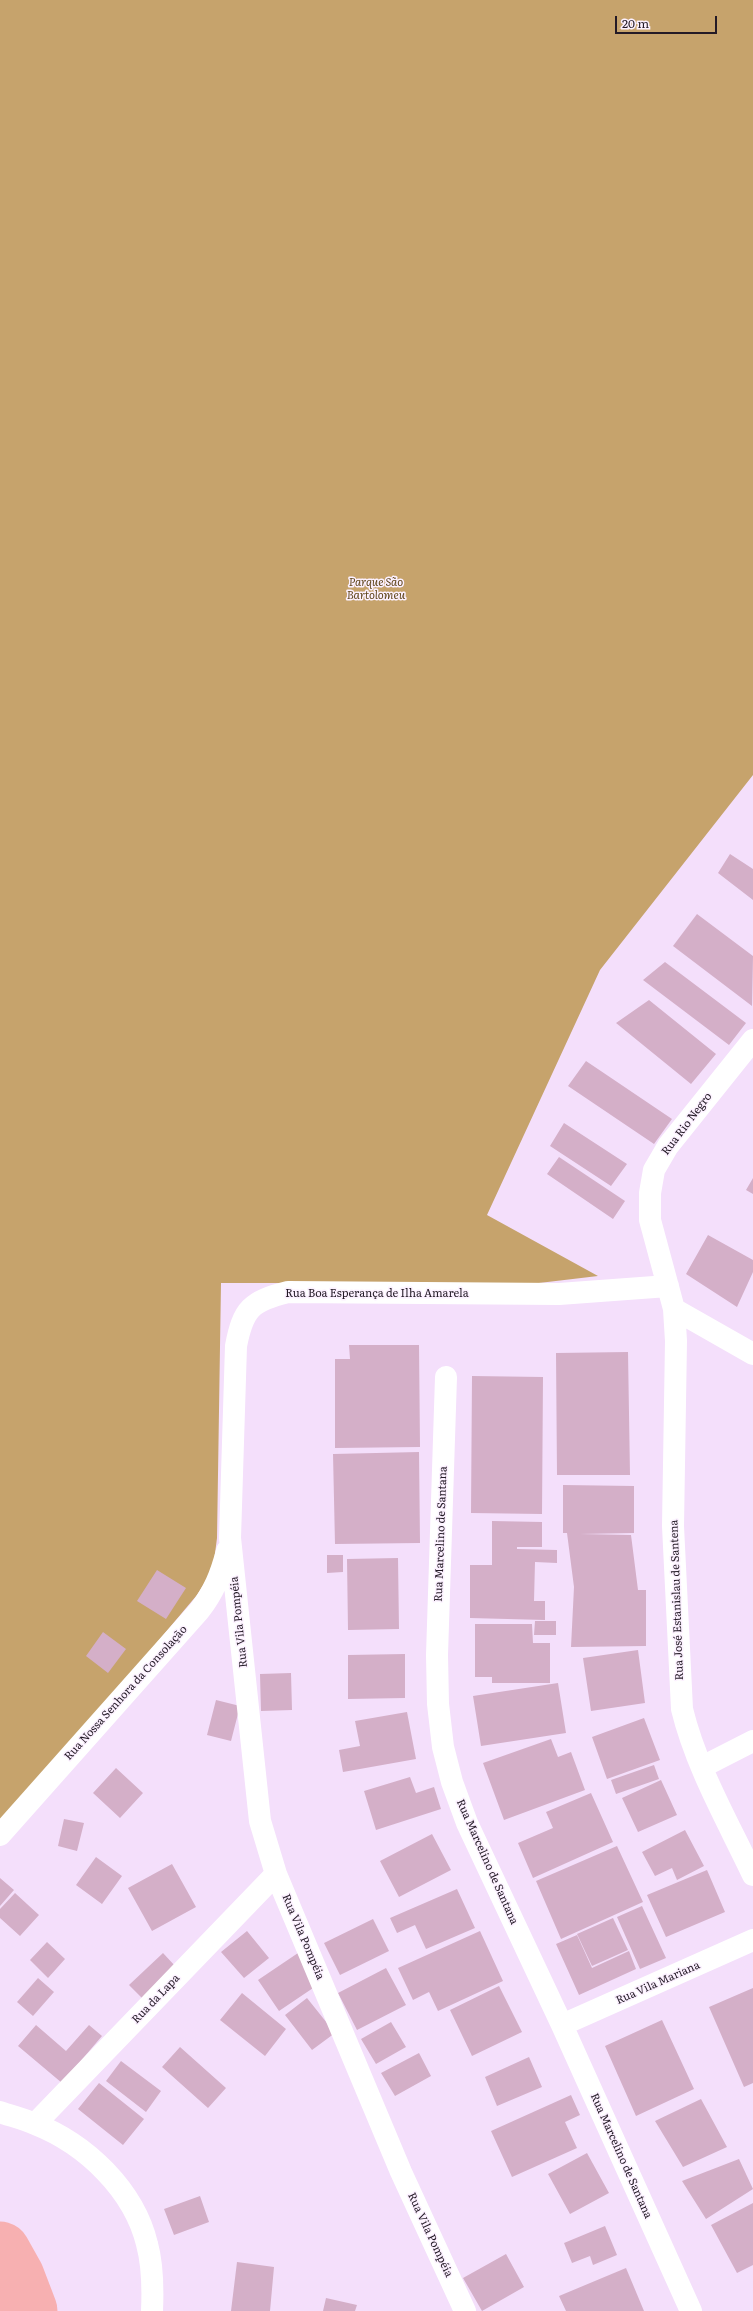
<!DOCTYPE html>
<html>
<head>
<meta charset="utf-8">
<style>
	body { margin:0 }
	#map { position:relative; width:753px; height:2311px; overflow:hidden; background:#f4dffb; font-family:Literata,serif }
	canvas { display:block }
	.scale { position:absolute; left:615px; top:16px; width:102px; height:18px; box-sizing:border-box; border:2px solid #231a26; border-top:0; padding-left:5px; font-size:12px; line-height:14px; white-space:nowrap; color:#231a26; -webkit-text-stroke:3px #fcf1ff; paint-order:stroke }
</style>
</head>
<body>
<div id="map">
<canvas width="753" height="2311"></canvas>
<div class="scale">20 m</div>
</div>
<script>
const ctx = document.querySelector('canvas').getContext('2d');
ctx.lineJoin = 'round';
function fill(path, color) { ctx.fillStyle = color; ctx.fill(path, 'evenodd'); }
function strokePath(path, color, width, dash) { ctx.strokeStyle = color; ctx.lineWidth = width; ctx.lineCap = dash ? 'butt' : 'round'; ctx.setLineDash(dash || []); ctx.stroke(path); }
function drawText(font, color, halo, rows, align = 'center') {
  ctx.font = font + ' Literata,serif'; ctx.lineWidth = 3; ctx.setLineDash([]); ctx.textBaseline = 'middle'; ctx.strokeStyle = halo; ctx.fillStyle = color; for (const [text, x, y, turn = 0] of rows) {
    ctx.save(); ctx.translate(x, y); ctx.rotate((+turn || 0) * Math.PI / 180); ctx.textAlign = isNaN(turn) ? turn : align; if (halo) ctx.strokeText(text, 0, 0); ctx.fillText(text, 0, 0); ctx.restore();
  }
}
fill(new Path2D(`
	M0 0H753V775L600 970 487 1215 598 1276 539 1283H221L217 1538 213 1569 197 1595 0 1829Z`), '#c6a36c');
strokePath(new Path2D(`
	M0 2252 14 2277 27 2311`), '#f7b0b1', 61);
fill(new Path2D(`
	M730 854 753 869V900L718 873Z
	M697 914 753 956 752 1006 673 946Z
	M665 962 746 1023 729 1045 643 980Z
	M649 1000 716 1054 691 1084 616 1023Z
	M586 1061 672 1119 654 1144 568 1086Z
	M564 1123 627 1164 611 1186 550 1146Z
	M559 1157 625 1201 613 1219 547 1174Z
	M753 1178V1194L746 1190Z
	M708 1235 753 1260V1272L737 1307 686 1274Z
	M349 1345H419L420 1447 335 1448V1359H350Z
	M628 1352 630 1475H557L556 1353Z
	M472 1376 543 1377 542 1514 471 1513Z
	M419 1452 420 1543 335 1544 333 1454Z
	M563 1485 634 1486V1533L580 1534 631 1535 638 1590H646V1646L571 1647 574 1587 567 1533H563Z
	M492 1521 542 1522V1547H517V1549L557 1550V1563L535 1562 534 1601H545V1620L470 1618V1565H492Z
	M327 1555H343V1572L327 1573Z
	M398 1558 399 1629 348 1630 347 1559Z
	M157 1570 186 1588 166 1619 137 1601Z
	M535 1621H556V1635H534Z
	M475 1624H532L533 1643H550V1683H492V1677H475Z
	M103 1632 126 1649 108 1673 86 1656Z
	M638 1650 645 1703 591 1711 583 1658Z
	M405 1654V1698L348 1699V1655Z
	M291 1673 292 1710 261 1711 260 1674Z
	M558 1683 566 1733 481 1746 473 1696Z
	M216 1700 240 1706 231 1741 207 1735Z
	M407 1712 416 1759 343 1772 339 1750 360 1746 355 1721Z
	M644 1718 660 1760 607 1779 592 1737Z
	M551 1739 558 1757 571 1752 585 1790 504 1820 483 1763Z
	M654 1765 659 1779 616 1794 611 1780Z
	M116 1768 143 1793 120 1818 93 1793Z
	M410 1777 416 1793 434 1787 441 1809 376 1830 364 1791Z
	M661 1780 677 1815 638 1832 622 1798Z
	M591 1793 613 1842 533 1878 518 1843 553 1828 546 1812Z
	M64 1819 84 1823 77 1851 58 1846Z
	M685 1830 704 1866 677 1880 672 1868 655 1876 642 1852Z
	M432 1834 451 1870 399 1897 380 1861Z
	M617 1846 643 1902 561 1939 536 1881Z
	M96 1857 122 1876 102 1904 76 1885Z
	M172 1864 196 1907 152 1931 128 1888Z
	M707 1870 725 1912 666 1937 647 1895Z
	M0 1878 14 1890 0 1906Z
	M457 1889 475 1928 426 1949 415 1925 397 1933 390 1918Z
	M15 1893 39 1915 20 1936 0 1918V1909Z
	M642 1906 666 1958 640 1969 617 1917Z
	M613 1918 628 1950 592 1966 577 1934Z
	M373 1919 389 1951 340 1975 324 1943Z
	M247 1931 269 1958 244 1978 221 1952Z
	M480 1931 503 1981 438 2011 429 1992 413 2000 398 1968Z
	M577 1935 592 1968 629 1951 636 1969 579 1995 556 1944Z
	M47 1942 65 1959 48 1978 30 1960Z
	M163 1953 176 1967 143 1999 129 1985Z
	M298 1953 319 1984 279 2011 258 1980Z
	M386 1968 406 2005 357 2030 338 1993Z
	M38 1978 54 1992 33 2016 17 2002Z
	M499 1986 522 2032 472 2056 450 2010Z
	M753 1988V2083L744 2087 709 2007Z
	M242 1993 286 2029 265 2056 220 2020Z
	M307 1998 335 2033 312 2050 285 2015Z
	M662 2020 694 2089 636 2116 605 2046Z
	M391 2022 406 2047 376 2064 361 2039Z
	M36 2025 66 2051 89 2025 102 2036 62 2083 18 2046Z
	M180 2047 226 2088 208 2108 162 2067Z
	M419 2053 431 2076 395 2096 381 2073Z
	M529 2057 542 2087 497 2106 485 2077Z
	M121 2061 161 2091 146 2112 106 2081Z
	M99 2083 144 2119 123 2145 78 2109Z
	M571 2095 580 2115 565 2122 577 2148 512 2177 491 2131Z
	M701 2099 727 2147 683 2167 655 2121Z
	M587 2153 609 2193 570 2214 548 2174Z
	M739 2159 753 2189 706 2219 682 2181Z
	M200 2196 209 2222 174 2235 164 2209Z
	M753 2203V2265L737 2273 711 2225Z
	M605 2226 617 2255 593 2265 590 2256 572 2263 564 2243Z
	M506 2254 524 2287 482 2311 463 2278Z
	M237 2262 274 2267 270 2311H231Z
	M626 2268 644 2311H566L559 2296Z
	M326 2298 357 2305 355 2311H323Z`), '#d4afc8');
strokePath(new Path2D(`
	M753 1040 668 1146 654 1170 650 1193V1220L674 1309 753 1354
	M674 1309 676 1341 673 1526 682 1709C696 1767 728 1822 753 1875
	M446 1377 437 1655 438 1704 443 1747 452 1782 467 1823 562 2025 691 2311
	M702 1767 753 1741
	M0 1835 199 1611C214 1592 221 1574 227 1551
	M562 2025 753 1940
	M0 2112C11 2116 24 2119 35 2124 86 2144 134 2190 147 2244 153 2266 153 2289 152 2311
	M35 2124 276 1874
	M465 2311 401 2172 276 1874 260 1821 230 1538 236 1346C243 1309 251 1301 288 1292L559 1294 668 1286`), '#fff', 22);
drawText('italic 11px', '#60461b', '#fcf1ff', [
	["Parque São",376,583],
	["Bartolomeu",376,596]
]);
drawText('11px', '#231a26', '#fcf1ff', [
	["Rua Rio Negro",687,1124,-53],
	["Rua Boa Esperança de Ilha Amarela",377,1294],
	["Rua Marcelino de Santana",441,1534,-88],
	["Rua José Estanislau de Santena",677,1600,-92],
	["Rua Vila Pompéia",239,1622,-96],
	["Rua Nossa Senhora da Consolação",126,1693,-48],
	["Rua Marcelino de Santana",487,1862,66],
	["Rua Vila Pompéia",303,1937,67],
	["Rua Vila Mariana",658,1983,-24],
	["Rua da Lapa",156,1999,-46],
	["Rua Marcelino de Santana",621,2156,66],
	["Rua Vila Pompéia",430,2235,65]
]);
</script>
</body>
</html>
